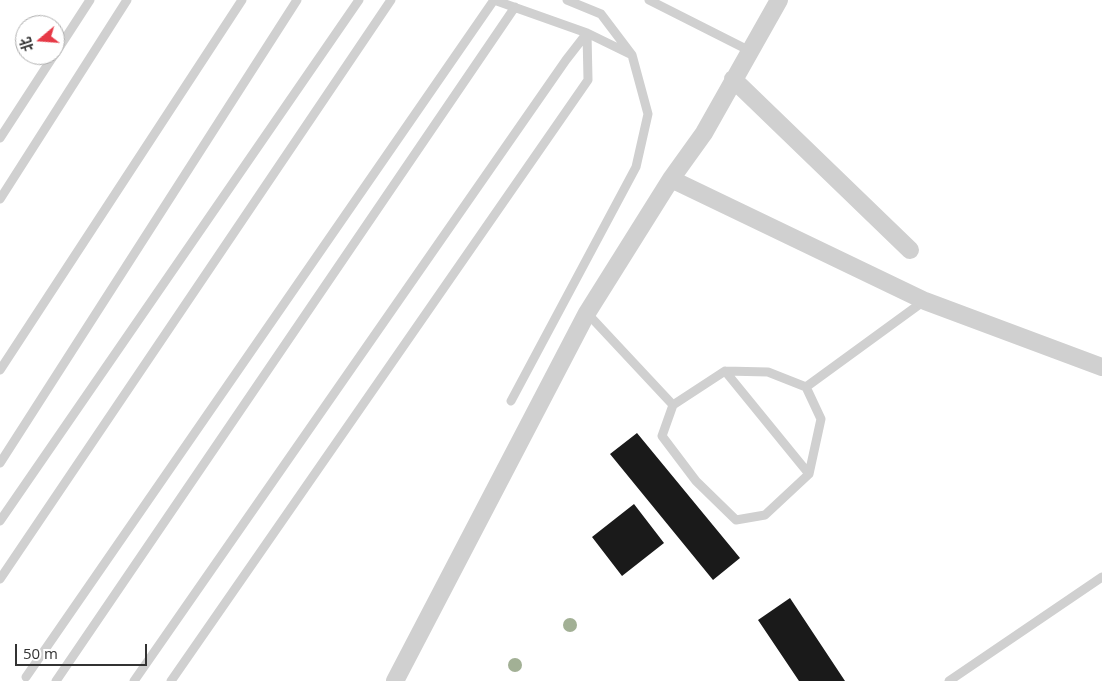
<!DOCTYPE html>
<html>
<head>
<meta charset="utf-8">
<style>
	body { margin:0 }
	#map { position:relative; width:1102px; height:681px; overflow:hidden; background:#fff; font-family:"Open Sans","Noto Sans SC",sans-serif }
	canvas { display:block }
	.north { position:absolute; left:15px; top:15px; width:50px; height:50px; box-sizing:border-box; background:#fff; border:1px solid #adadad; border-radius:50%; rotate:252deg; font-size:14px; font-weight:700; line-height:20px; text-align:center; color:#333 }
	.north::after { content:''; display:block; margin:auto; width:18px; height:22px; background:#e63946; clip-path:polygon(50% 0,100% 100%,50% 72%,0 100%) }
	.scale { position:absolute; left:15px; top:644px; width:132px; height:22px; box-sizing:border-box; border:2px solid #333; border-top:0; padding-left:6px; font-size:15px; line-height:18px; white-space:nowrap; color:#333; -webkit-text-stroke:4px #fff; paint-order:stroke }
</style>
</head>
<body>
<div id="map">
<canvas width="1102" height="681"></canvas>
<div class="north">北</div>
<div class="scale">50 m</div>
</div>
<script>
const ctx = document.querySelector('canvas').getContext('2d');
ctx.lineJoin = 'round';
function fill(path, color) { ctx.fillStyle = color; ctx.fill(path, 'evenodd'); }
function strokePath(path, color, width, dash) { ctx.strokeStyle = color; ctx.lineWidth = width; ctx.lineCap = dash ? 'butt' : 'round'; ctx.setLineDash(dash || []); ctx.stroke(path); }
fill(new Path2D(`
	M637 433 740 558 713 580 610 454Z
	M634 504 664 543 622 576 592 537Z
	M790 598 845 681H799L758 620Z`), '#1a1a1a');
strokePath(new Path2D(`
	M494 0 587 33 630 54
	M649 0 750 51
	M55 54 90 0
	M0 138 54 55
	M0 199 127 0
	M587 313 673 405
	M0 370 242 0
	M725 371 768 372 806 387 821 419 809 474 765 515 736 520 696 481 662 436 673 405Z
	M725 371 809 474
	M806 387 924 301
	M511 401 636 167 648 114 632 55 601 14 567 0
	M0 463 297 0
	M0 521 359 0
	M0 579 391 0
	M26 677 494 0
	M56 681 515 7
	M134 681 566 60 587 33
	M171 681 588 80 587 33
	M949 681 1102 577`), '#d0d0d0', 9);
strokePath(new Path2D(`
	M733 79 910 250
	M671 179 925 301 1102 367
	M395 681 587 313 671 179 704 133 779 0`), '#d0d0d0', 18);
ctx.fillStyle = '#a2b095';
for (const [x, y] of [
	[570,625],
	[515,665]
]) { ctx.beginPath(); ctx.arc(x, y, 7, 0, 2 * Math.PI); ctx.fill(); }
</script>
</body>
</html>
